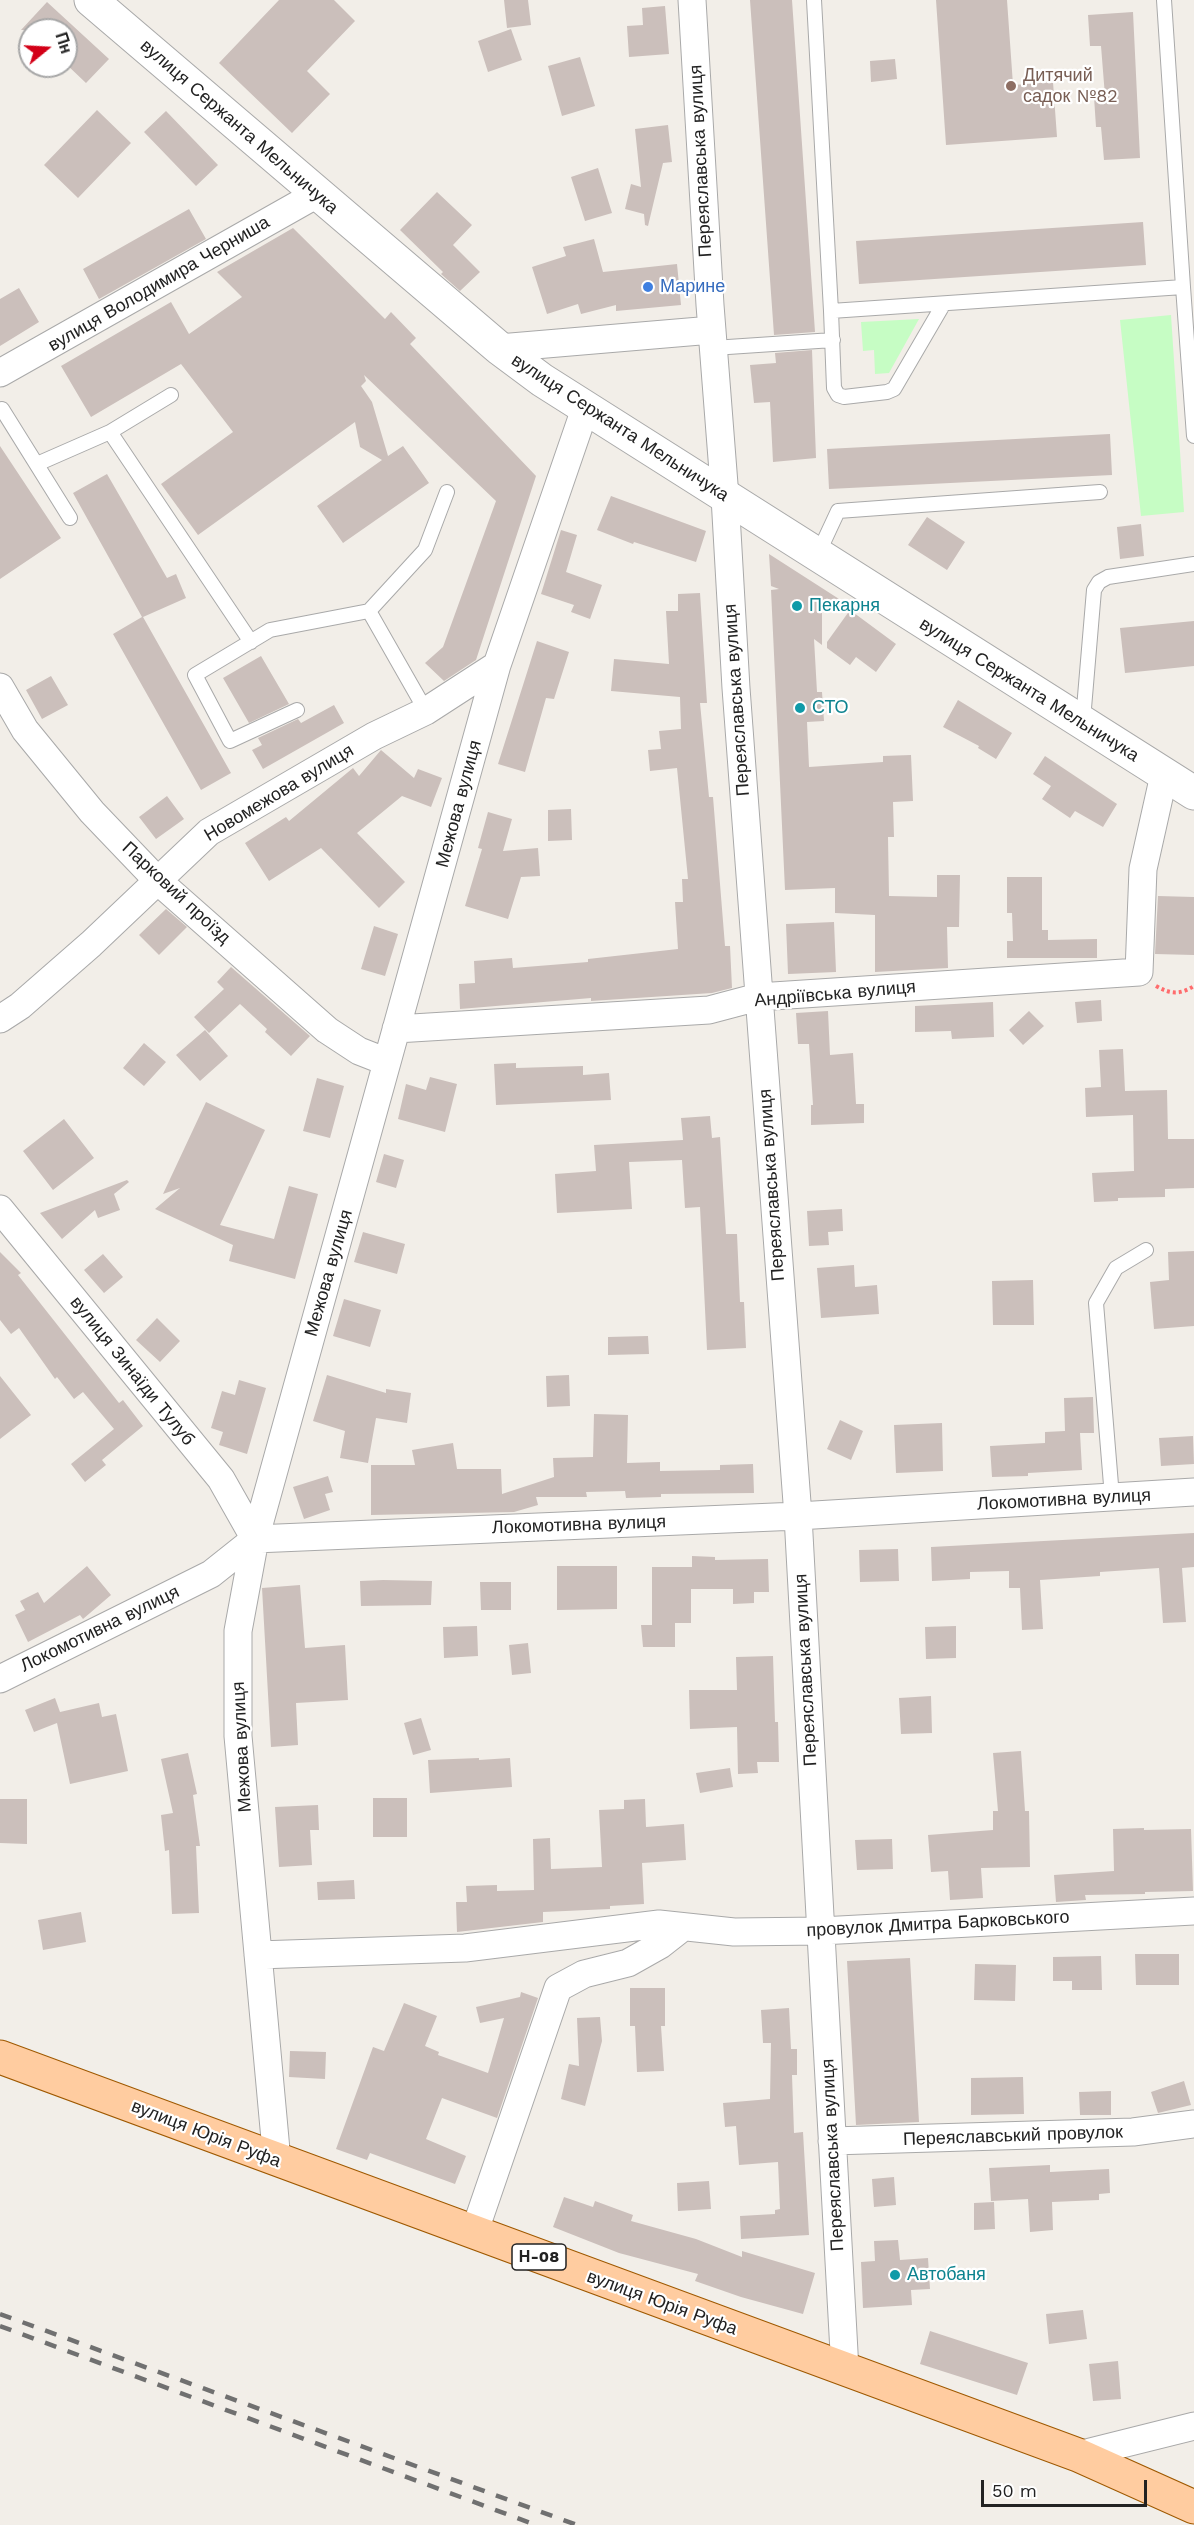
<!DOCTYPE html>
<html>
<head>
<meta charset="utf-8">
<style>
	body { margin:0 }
	#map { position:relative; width:1194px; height:2525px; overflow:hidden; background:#f2eee8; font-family:"Work Sans",sans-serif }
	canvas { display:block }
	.north { position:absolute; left:18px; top:18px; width:60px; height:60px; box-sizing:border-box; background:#fff; border:2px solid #a7a7a7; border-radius:50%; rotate:72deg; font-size:16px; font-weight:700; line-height:24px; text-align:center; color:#222 }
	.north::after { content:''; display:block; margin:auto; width:21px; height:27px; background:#d30017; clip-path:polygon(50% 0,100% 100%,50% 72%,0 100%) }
	.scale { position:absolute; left:981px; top:2480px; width:166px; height:27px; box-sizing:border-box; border:3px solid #222; border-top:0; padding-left:8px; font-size:18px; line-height:21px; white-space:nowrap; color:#222; -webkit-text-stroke:4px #fff; paint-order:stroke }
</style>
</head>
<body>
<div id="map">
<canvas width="1194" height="2525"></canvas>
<div class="north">Пн</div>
<div class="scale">50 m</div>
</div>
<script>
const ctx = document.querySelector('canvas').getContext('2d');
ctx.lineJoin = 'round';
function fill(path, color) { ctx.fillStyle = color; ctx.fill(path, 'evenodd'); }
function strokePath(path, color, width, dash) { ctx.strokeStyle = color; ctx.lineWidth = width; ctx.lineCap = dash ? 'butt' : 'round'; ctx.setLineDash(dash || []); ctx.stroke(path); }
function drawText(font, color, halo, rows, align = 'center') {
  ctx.font = font + ' "Work Sans",sans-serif'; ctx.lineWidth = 4.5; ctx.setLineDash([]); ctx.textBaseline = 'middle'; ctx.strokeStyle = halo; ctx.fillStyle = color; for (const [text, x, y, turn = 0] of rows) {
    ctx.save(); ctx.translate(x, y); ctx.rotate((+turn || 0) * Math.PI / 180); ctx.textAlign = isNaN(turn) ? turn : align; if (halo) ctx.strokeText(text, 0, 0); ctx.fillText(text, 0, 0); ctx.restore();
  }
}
fill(new Path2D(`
	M1171 315 1184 512 1141 516 1120 320Z
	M919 319 889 373 875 374 874 350 863 351 861 322Z`), '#c6fdc4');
fill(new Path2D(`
	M279 0H334L355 21 307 71 330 94 292 133 219 63Z
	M504 0H528L531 25 507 28Z
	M750 0H792L815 332 774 335Z
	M936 0H1007L1013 85 1053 82 1057 137 946 145Z
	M47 2 109 59 86 83 66 64V30H21Z
	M665 6 669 54 629 57 627 26 643 25 642 8Z
	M1133 12 1140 158 1104 160 1101 127H1096L1094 97 1105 96 1101 46H1090L1088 15Z
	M511 29 522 60 488 72 478 41Z
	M580 57 595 106 562 116 548 66Z
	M895 59 897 79 871 82 870 61Z
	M97 110 131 143 78 198 44 165Z
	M166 111 218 165 196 186 144 132Z
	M668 125 672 162 663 163 648 226 645 225 644 214 625 209 631 184 641 187 635 129Z
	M598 168 612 213 585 221 571 177Z
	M437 192 472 225 453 245 480 272 460 291 441 274 443 272 400 230Z
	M189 209 206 239 99 299 83 269Z
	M1143 222 1146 265 859 284 856 241Z
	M293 228 385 319 391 312 416 338 410 344 536 476 476 660 444 681 425 663 443 647 496 501 364 375 366 381 361 386 372 402 388 456 403 446 429 483 343 543 317 506 382 460 360 447 355 422 198 535 161 484 233 432 181 364 91 417 61 366 171 302 189 334 242 297 217 272Z
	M594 239 603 272 677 264 681 305 616 311V305L581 314 578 304 547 314 532 267 566 256 563 247Z
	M19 288 39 322 0 346V299Z
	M812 350 816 458 773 462 770 402 754 403 750 365 776 363 775 353Z
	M1110 434 1112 475 829 489 827 449Z
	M0 446 61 538 0 579Z
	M107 474 167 578 176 574 186 598 143 617 231 773 201 790 113 634 142 617 73 493Z
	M611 496 706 531 696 562 634 542 633 544 597 530Z
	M927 517 965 542 947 570 908 545Z
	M1141 524 1144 556 1120 559 1117 527Z
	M561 530 577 535 566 572 602 585 590 619 571 612 574 605 541 594Z
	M769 554 850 606 847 611 822 603V645L814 639 817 692H822L824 721 807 722 809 767 883 762V756L911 755 913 801 893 802 894 837H888L889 896 937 897V875H960L959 927H947L948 968 875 972V915L835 913V888L785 890 771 590 779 589 771 586Z
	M700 593 707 703H700L709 797H713L725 946H730L732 988 712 993 591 1001V998L460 1009 459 984 475 983 474 961 512 958 513 968 588 962V959L678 949 675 902H683L682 879H688L677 768 650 771 648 750 661 749 659 731 681 729 680 697 611 691 614 659 669 664 666 611H678V594Z
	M850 610 896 644 876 672 856 657 850 665 827 648V642Z
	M1194 621V666L1125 673 1120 628Z
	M537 641 569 652 554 699 546 698 525 772 498 764Z
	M261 656 289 704 249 723 223 678Z
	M51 676 68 705 42 719 26 690Z
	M958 700 1012 733 996 759 978 748 979 746 943 727Z
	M334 705 344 723 263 769 252 750 262 745 258 738 298 719 301 723Z
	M381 750 414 778 418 769 442 778 431 807 402 796 357 833 405 882 379 908 321 848 269 881 245 843 286 817 289 821 353 768 359 776Z
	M1045 756 1117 804 1103 827 1075 811 1070 818 1042 799 1051 786 1033 774Z
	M167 796 184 819 156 839 139 817Z
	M571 809 572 840 548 841V810Z
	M488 812 512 819 503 851 538 848 540 876 521 877 508 919 465 906 482 849 478 848Z
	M1007 877H1042V930H1048V940L1097 939V958H1007V941H1013L1012 913H1007Z
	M1158 896 1194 897V955L1155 954Z
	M166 909 187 927 159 955 139 935Z
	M834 922 836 972 788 974 786 924Z
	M374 926 398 934 385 976 361 969Z
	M231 967 310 1036 291 1056 265 1032 267 1029 240 1004 209 1033 194 1017 224 989 217 982Z
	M1101 1000 1102 1021 1077 1023 1075 1002Z
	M993 1002 994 1037 952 1039 951 1031 915 1032V1006Z
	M828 1011 830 1055 853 1053 856 1104H864V1123L811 1125V1105H813L809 1044H798L796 1013Z
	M1029 1011 1044 1026 1023 1045 1009 1030Z
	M205 1030 228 1056 200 1081 176 1055Z
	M144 1043 166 1062 144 1086 123 1068Z
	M1123 1049 1125 1091 1167 1090 1168 1139H1194V1188L1165 1189V1197L1118 1198V1201L1094 1202 1092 1173 1134 1171 1133 1115 1086 1117 1085 1088 1101 1087 1099 1050Z
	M516 1063V1068L583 1066V1075L609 1073 611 1100 496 1105 494 1064Z
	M430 1077 457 1084 445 1132 398 1119 406 1084 426 1090Z
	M317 1078 344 1086 330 1138 303 1131Z
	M206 1102 265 1130 220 1225 274 1239 289 1186 318 1194 295 1279 229 1261 233 1245 155 1209 180 1188 163 1194Z
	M710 1116 712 1138 720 1137 726 1234H737L740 1302H744L746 1348 707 1350 700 1207 685 1208 682 1160 629 1162 632 1209 557 1213 555 1174 596 1171 594 1145 683 1140 681 1118Z
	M64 1119 94 1158 53 1190 23 1151Z
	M384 1154 404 1160 396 1188 376 1182Z
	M127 1180 129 1182 114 1194 120 1210 98 1218 95 1210 62 1239 40 1213Z
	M842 1209 843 1231 828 1232 829 1245 809 1246 807 1211Z
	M363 1232 405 1244 397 1274 354 1262Z
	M1194 1251V1326L1154 1329 1150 1282 1169 1280 1168 1252Z
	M0 1252 21 1273 18 1275 119 1403 123 1400 143 1426 102 1460 106 1465 85 1482 71 1464 114 1429 83 1392 74 1399 57 1377 55 1379 19 1328 11 1334 0 1320Z
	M103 1254 123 1277 104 1293 84 1270Z
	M854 1265 855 1287 877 1285 879 1314 821 1318 817 1268Z
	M1033 1280 1034 1325H993L992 1281Z
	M344 1299 381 1310 370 1347 333 1336Z
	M157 1318 180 1341 160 1362 136 1340Z
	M648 1336 649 1354 608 1355V1337Z
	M327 1375 386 1393V1389L411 1393 407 1423 376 1418 368 1463 340 1458 345 1431 313 1421Z
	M569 1375 570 1406 547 1407 546 1376Z
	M0 1376 31 1415 0 1439Z
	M239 1380 266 1388 247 1454 219 1445 223 1432 211 1428 222 1391 235 1395Z
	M1093 1397 1094 1433H1080L1082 1470 1028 1473V1476L992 1477 990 1446 1045 1443V1432L1065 1431 1064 1398Z
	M594 1414 628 1415 627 1463 660 1462V1471L720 1470V1465L753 1464 754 1493 661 1494V1497L626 1498 625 1491 586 1492 587 1497H536L538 1505 514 1512 371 1515V1465H415L412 1450 453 1443 457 1469H501L502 1494 554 1477 553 1458 593 1457Z
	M840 1420 863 1431 851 1460 827 1449Z
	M942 1423 943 1471 896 1473 894 1425Z
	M1193 1436 1194 1464 1161 1466 1159 1438Z
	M328 1476 333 1492 325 1494 330 1510 304 1519 293 1487Z
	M1194 1533V1567L1182 1568 1186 1622 1163 1623 1159 1568 1100 1572V1576L1040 1580 1043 1629 1022 1630 1020 1588H1009V1571L970 1572V1579L932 1581 931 1547Z
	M898 1549 899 1581 860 1582 859 1550Z
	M692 1556 715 1557V1560L768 1559 769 1592H754V1603L733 1604V1589H691V1623H675V1647H643L641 1625H652V1567H692Z
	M87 1566 111 1595 83 1619 80 1615 28 1642 15 1615 25 1610 20 1601 38 1592 44 1603Z
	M557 1566H617V1609L557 1610Z
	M383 1580 432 1581 431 1605 361 1606 360 1581Z
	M480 1582H511V1610H481Z
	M300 1585 305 1648 345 1645 348 1700 296 1703 298 1745 271 1747 262 1588Z
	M477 1626 478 1656 444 1658 443 1627Z
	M956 1626V1658L926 1659 925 1627Z
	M528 1643 531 1673 512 1675 509 1645Z
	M773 1656 775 1722H778L779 1762H757L758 1773 738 1774 737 1727 690 1729 689 1690H737L736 1657Z
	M931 1696 932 1733 901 1734 899 1698Z
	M55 1698 60 1712 99 1703 102 1717 116 1714 128 1771 70 1784 57 1723 34 1732 25 1710Z
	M421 1718 431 1750 413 1755 404 1723Z
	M1021 1751 1025 1811H1029L1030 1867 981 1868 983 1898 950 1900 948 1871 931 1872 928 1835 993 1830V1811H998L993 1753Z
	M188 1753 197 1794 193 1795 200 1846H196L199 1913 172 1914 169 1850 165 1851 161 1815 173 1813 161 1759Z
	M479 1758V1760L510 1758 512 1787 430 1793 428 1760Z
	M730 1768 733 1787 700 1793 696 1773Z
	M373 1798H407V1837H373Z
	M0 1799H27V1844L0 1843Z
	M645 1799 646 1827 684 1824 686 1860 642 1863 644 1904 610 1906V1909L543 1912V1922L457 1932 456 1902H467L466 1886 497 1885V1891L534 1890 533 1839 550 1838 551 1869 602 1867 599 1810 624 1809V1800Z
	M318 1805 319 1830H310L312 1865 279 1867 275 1807Z
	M1144 1828V1830L1191 1829 1193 1891 1145 1892V1894L1085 1895 1086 1900 1056 1902 1054 1875 1114 1871 1113 1829Z
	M892 1839 893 1869 857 1870 855 1840Z
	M354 1880 355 1899 318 1900 317 1882Z
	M81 1912 86 1942 43 1950 38 1920Z
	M1135 1954H1179V1985H1136Z
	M1101 1956 1102 1990H1072V1981H1053V1957Z
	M910 1958 919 2122 856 2125 847 1961Z
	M975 1964 1016 1965 1015 2001 974 2000Z
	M630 1988H665V2026H661L664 2071 637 2072 635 2026H630Z
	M521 1992 538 1998 497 2118 442 2098 426 2139 466 2156 455 2184 370 2153 367 2160 336 2149 373 2047 384 2051 404 2003 437 2016 425 2046 439 2052 438 2055 488 2073 504 2018 480 2023 476 2007 520 1997Z
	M789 2008 791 2049H797V2075H792L794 2133 803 2132 809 2235 741 2239 740 2216 775 2214V2210L780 2209 778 2162 739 2165 736 2126 725 2127 723 2103 770 2099 771 2043H763L761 2010Z
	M600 2017 602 2041 585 2106 561 2099 569 2064 579 2066 577 2018Z
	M290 2051 326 2052 325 2079 289 2077Z
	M1023 2077 1024 2114 971 2115V2078Z
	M1184 2081 1191 2105 1158 2113 1151 2092Z
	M1111 2091V2115H1080L1079 2092Z
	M1050 2165V2172L1109 2169 1110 2193 1099 2194V2200L1052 2202 1053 2230 1030 2232 1028 2199 991 2201 989 2168Z
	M894 2177 896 2205 874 2207 872 2179Z
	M709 2181 711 2209 678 2211 677 2183Z
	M564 2197 593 2207 595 2201 633 2215 631 2221 696 2239 742 2257V2251L815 2273 803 2314 741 2297 695 2281 698 2274 619 2253 553 2227Z
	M994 2202 995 2229 974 2230V2203Z
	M898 2240 900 2260 928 2258 930 2289 911 2290 912 2305 863 2308 861 2262 875 2261 874 2241Z
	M1083 2310 1087 2339 1049 2344 1046 2314Z
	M930 2331 1028 2363 1017 2395 920 2364Z
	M1118 2361 1121 2399 1093 2401 1089 2364Z`), '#cbbfbb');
const service = new Path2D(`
	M814 0 831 311 1183 287 1164 0
	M1183 287 1194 436
	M831 311 834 388 838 395 844 397 887 392 894 389 943 305
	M713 348 833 340
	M171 395 110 432 251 642
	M2 409 70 518
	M37 464 110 432
	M818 554 838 511 1100 492
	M297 710 230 741 195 675 270 630 369 611
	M426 711 369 611 425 550 447 492
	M1083 720 1094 590 1099 582 1108 577 1194 564
	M1112 1497 1096 1303 1116 1268 1146 1250`);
const minor = new Path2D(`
	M692 0 710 305 725 497 736 688 798 1516 845 2370
	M499 348 712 330
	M0 373 317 194
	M0 687 25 730 92 812 158 881 327 1030 359 1051 387 1062
	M0 1019 20 1006 91 944 209 832 374 736 426 711 497 665
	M396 1029 709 1010 758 997 1139 972 1143 869 1164 775
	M0 1209 221 1479 255 1539
	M0 1679 211 1574 255 1539 798 1516 1194 1492
	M258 1955 465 1948 659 1924 734 1932 821 1931 1194 1911
	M832 2141 1133 2132 1194 2124
	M277 2161 238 1736V1631L255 1539 497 665 585 409
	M474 2233 558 1988 584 1974 628 1963 660 1945 683 1927
	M1078 2455 1194 2426`);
const tertiary = new Path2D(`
	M91 0 499 348 542 380 1194 793`);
const primary = new Path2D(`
	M0 2057 1078 2455 1194 2507`);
strokePath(service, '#a9a9a9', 16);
strokePath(minor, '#a9a9a9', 29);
strokePath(tertiary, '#a9a9a9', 35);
strokePath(primary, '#9f5900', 35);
strokePath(new Path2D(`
	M1156 986C1170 994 1180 995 1194 986`), '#ff6c6d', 4, [3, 3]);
strokePath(service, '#fff', 14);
strokePath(minor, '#fff', 27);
strokePath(tertiary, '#fff', 33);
strokePath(primary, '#ffcca0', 33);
strokePath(new Path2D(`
	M0 2314 577 2525
	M0 2326 536 2525`), '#707070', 4.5, [12, 12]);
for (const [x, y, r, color] of [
	[1011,86,6,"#8d6e63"],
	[648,287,6,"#3f7fe0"],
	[797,606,6,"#0f9aa8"],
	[800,708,6,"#0f9aa8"],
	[895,2275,6,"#0f9aa8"]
]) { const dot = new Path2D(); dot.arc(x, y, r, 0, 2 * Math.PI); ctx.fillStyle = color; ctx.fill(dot); strokePath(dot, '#fff', 2); }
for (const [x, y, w] of [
	[539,2257,54]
]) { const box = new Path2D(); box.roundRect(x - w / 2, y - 13, w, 26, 4.5); ctx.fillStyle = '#fff'; ctx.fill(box); strokePath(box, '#222', 1.5); }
drawText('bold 16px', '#222', null, [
	["Н-08",539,2257]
]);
drawText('18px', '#785e54', '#fff', [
	["Дитячий",1023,76],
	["садок №82",1023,97]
], 'left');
drawText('18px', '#222', '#fff', [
	["вулиця Сержанта Мельничука",239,127,41],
	["Переяславська вулиця",701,161,-93],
	["вулиця Володимира Черниша",159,284,-30],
	["вулиця Сержанта Мельничука",620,428,33],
	["вулиця Сержанта Мельничука",1029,690,32],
	["Переяславська вулиця",737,700,-94],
	["Новомежова вулиця",279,793,-31],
	["Межова вулиця",459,804,-75],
	["Парковий проїзд",176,893,43],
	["Андріївська вулиця",835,994,-5],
	["Переяславська вулиця",772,1185,-94],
	["Межова вулиця",329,1273,-74],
	["вулиця Зинаїди Тулуб",132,1371,51],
	["Локомотивна вулиця",1064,1500,-3],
	["Локомотивна вулиця",579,1525,-2],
	["Локомотивна вулиця",100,1629,-26],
	["Переяславська вулиця",806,1670,-93],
	["Межова вулиця",242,1747,-93],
	["провулок Дмитра Барковського",938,1924,-3],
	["вулиця Юрія Руфа",206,2134,21],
	["Переяславський провулок",1013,2136,-2],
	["Переяславська вулиця",833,2155,-93],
	["вулиця Юрія Руфа",662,2303,20]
]);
drawText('18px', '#366cbe', '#fff', [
	["Марине",660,287]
], 'left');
drawText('18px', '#0d838f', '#fff', [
	["Пекарня",809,606],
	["СТО",812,708],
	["Автобаня",907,2275]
], 'left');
</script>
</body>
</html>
